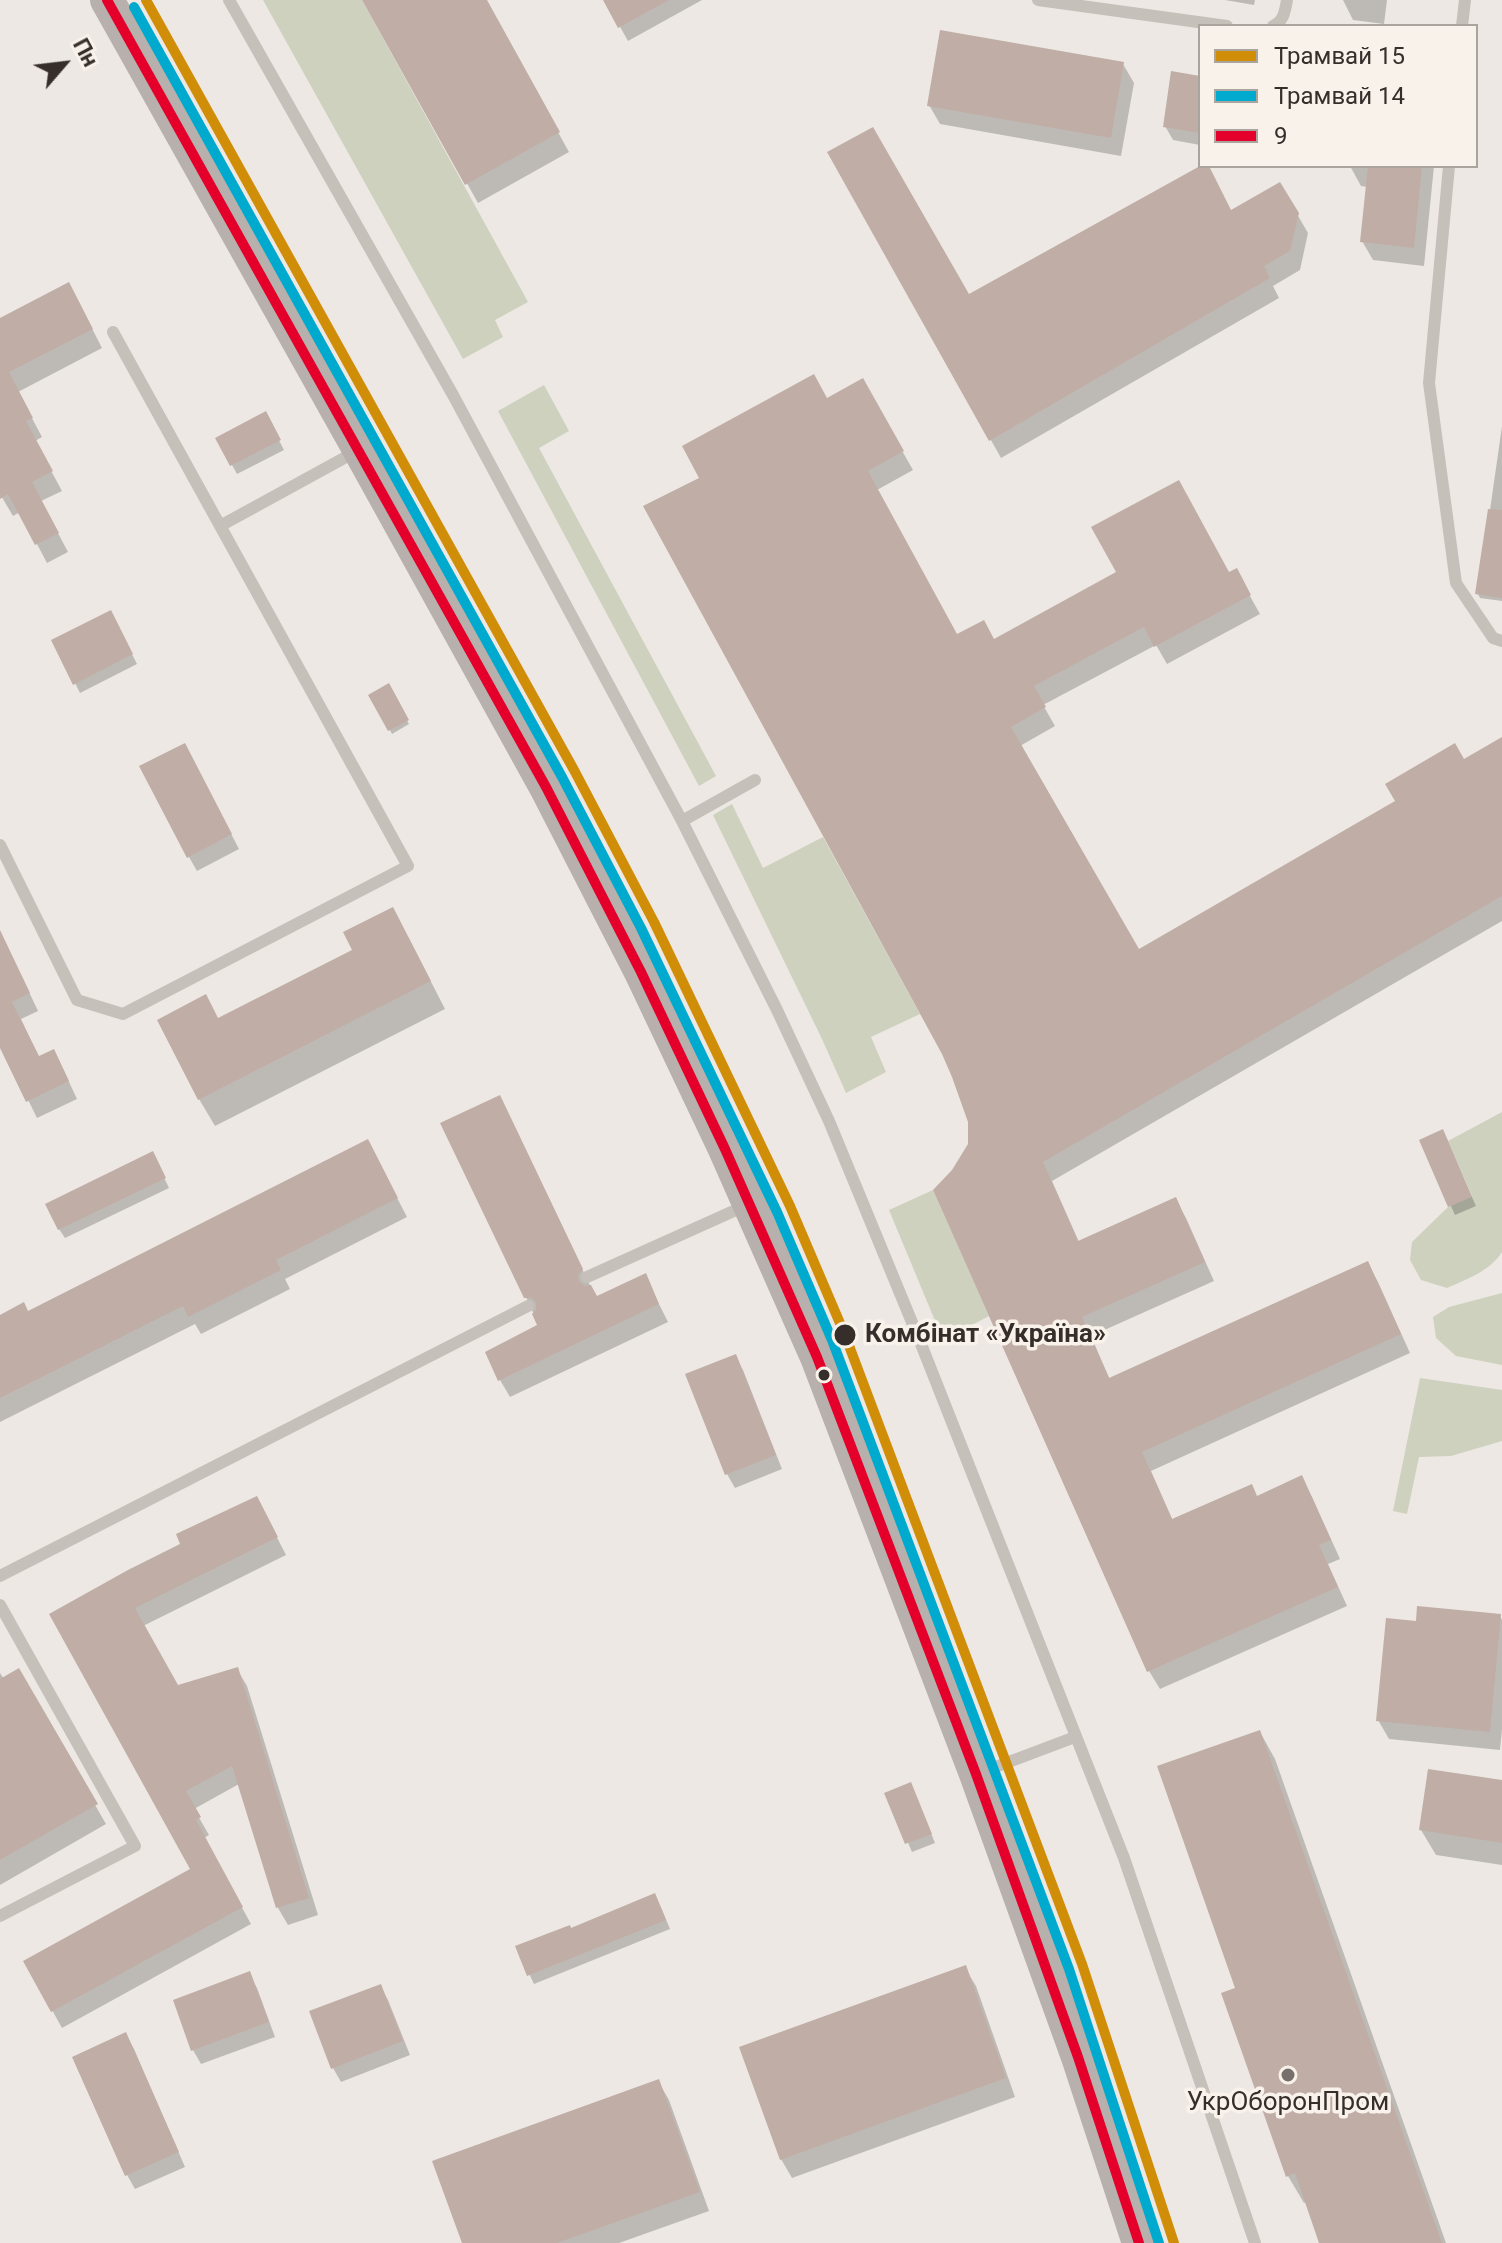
<!DOCTYPE html>
<html>
<head>
<meta charset="utf-8">
<style>
	body { margin:0 }
	#map { position:relative; width:1502px; height:2243px; overflow:hidden; background:#ede8e3; font-family:Roboto,sans-serif }
	canvas { display:block }
	.legend { position:absolute; left:1198px; top:24px; width:280px; height:144px; box-sizing:border-box; background:#f8f2eb; border:2px solid #aaa49e; margin:0; padding:10px 14px; list-style:none; font-size:24px; color:#362e2a }
	.legend li { display:flex; align-items:center; gap:16px; height:40px }
	.legend b { width:40px; border:2px solid #aaa49e }
	.north { position:absolute; left:24px; top:24px; width:80px; height:80px; -webkit-text-stroke:6px #f8f2eb; paint-order:stroke; rotate:62deg; font-size:22px; font-weight:700; line-height:32px; text-align:center; color:#362e2a }
	.north::after { content:''; display:block; margin:auto; width:28px; height:36px; background:#362e2a; clip-path:polygon(50% 0,100% 100%,50% 72%,0 100%) }
</style>
</head>
<body>
<div id="map">
<canvas width="1502" height="2243"></canvas>
<ul class="legend">
<li><b style="height:10px;background:#d08e08"></b>Трамвай 15</li>
<li><b style="height:10px;background:#00a9ce"></b>Трамвай 14</li>
<li><b style="height:10px;background:#e4002b"></b>9</li>
</ul>
<div class="north">Пн</div>
</div>
<script>
const ctx = document.querySelector('canvas').getContext('2d');
ctx.lineJoin = 'round';
function fill(path, color) { ctx.fillStyle = color; ctx.fill(path, 'evenodd'); }
function strokePath(path, color, width, dash) { ctx.strokeStyle = color; ctx.lineWidth = width; ctx.lineCap = dash ? 'butt' : 'round'; ctx.setLineDash(dash || []); ctx.stroke(path); }
function drawText(font, color, halo, rows, align = 'center') {
  ctx.font = font + ' Roboto,sans-serif'; ctx.lineWidth = 7; ctx.setLineDash([]); ctx.textBaseline = 'middle'; ctx.strokeStyle = halo; ctx.fillStyle = color; for (const [text, x, y, turn = 0] of rows) {
    ctx.save(); ctx.translate(x, y); ctx.rotate((+turn || 0) * Math.PI / 180); ctx.textAlign = isNaN(turn) ? turn : align; if (halo) ctx.strokeText(text, 0, 0); ctx.fillText(text, 0, 0); ctx.restore();
  }
}
fill(new Path2D(`
	M263 0H362L528 302 495 320 503 337 463 359Z
	M544 385 569 431 539 448 716 776 699 786 498 411Z
	M732 804 763 868 823 837 920 1014 871 1037 886 1072 846 1093 822 1039 713 815Z
	M1502 1112V1252C1490 1271 1467 1279 1447 1288L1421 1280 1410 1260 1412 1242 1448 1207 1472 1196 1448 1141Z
	M933 1190 989 1316 943 1340 889 1210Z
	M1502 1293V1365L1456 1356 1436 1338 1433 1317 1449 1307Z
	M1420 1378 1502 1390V1441L1451 1456 1419 1457 1407 1514 1393 1511Z`), '#ced1be');
fill(new Path2D(`
	M364 0H485L569 152 478 203Z
	M605 0H702L628 41Z
	M1225 0H1255L1254 5Z
	M1343 0H1387L1384 24 1353 20Z
	M1123 64 1134 83 1121 156 940 124 929 105Z
	M1200 78V145L1173 140 1165 126Z
	M830 153 968 297 1204 166H1207L1231 212 1297 214 1308 233 1300 270 1273 286 1279 298 1001 458Z
	M1350 166H1434L1424 266 1373 260 1362 241 1367 187 1361 186Z
	M79 303 102 348 18 392 42 437 35 441 62 491 41 501 68 552 47 563 20 512 13 516 0 494V320Z
	M862 380 913 470 877 490 957 637 994 641 1229 575 1246 589 1260 614 1167 664 1156 645 1043 705 1055 726 1020 746 1138 952 1502 740V921L1052 1181 1079 1242 1175 1200 1186 1218 1214 1281 1091 1336 1110 1380 1367 1263 1378 1282 1410 1353 1151 1471 1173 1521 1257 1497 1301 1478 1312 1497 1340 1559 1328 1564 1347 1606 1160 1689 1149 1671 953 1171 970 1144V1122L944 1053 702 478 827 400Z
	M265 413 284 450 237 474 217 438Z
	M1502 426V601L1480 598 1478 594Z
	M115 621 137 664 80 693 54 641Z
	M388 686 409 724 392 734 371 695Z
	M192 759 239 849 197 871 189 857Z
	M408 937 445 1009 215 1126 199 1099 219 1020 355 951Z
	M0 966 22 977 38 1011 21 1019 39 1058 63 1069 77 1099 37 1118 0 1043Z
	M509 1115 596 1298 645 1276 668 1322 510 1397 500 1380 539 1326 526 1297Z
	M1421 1141H1447L1476 1206 1455 1215Z
	M378 1161 407 1217 285 1279 290 1289 201 1334 195 1324 0 1422V1317L28 1313Z
	M157 1163 169 1188 65 1238 59 1229Z
	M735 1356 743 1370 782 1469 735 1488 727 1474Z
	M266 1516 286 1555 143 1626 177 1688 237 1669 247 1686 318 1915 288 1925 278 1908 239 1784 194 1809 209 1835 204 1838 251 1924 62 2028 25 1961 193 1870 52 1614Z
	M1500 1616 1502 1620V1729L1500 1750 1389 1739 1378 1720 1418 1623Z
	M18 1671 106 1824 0 1885V1673L4 1679Z
	M1260 1732 1275 1759 1446 2243H1322L1307 2202 1304 2203 1288 2176 1238 1990Z
	M1502 1782V1865L1436 1855 1421 1830Z
	M887 1794H915L935 1843 912 1852Z
	M660 1905 670 1929 534 1984 517 1948Z
	M965 1968 976 1986 1015 2097 792 2178 781 2159Z
	M249 1974 257 1988 275 2037 201 2064 193 2050Z
	M380 1986 388 2000 410 2055 341 2082 333 2068Z
	M126 2035 134 2049 185 2167 135 2189 127 2175Z
	M658 2081 669 2100 709 2211 619 2243H464Z`), '#0003');
fill(new Path2D(`
	M362 0H487L560 132 465 185Z
	M603 0H669L618 28Z
	M940 30 1124 62 1111 138 927 106Z
	M1171 71 1200 76V133L1163 127Z
	M873 127 969 294 1200 166H1209L1231 210 1280 182 1299 213 1290 251 1264 266 1270 278 989 441 827 152Z
	M1368 166H1422L1414 248 1360 242Z
	M69 282 93 329 9 372 33 418 26 421 53 471 32 482 59 533 35 545 8 494 0 499V318Z
	M814 374 827 398 863 378 904 451 868 471 957 634 984 620 994 639 1116 572 1091 527 1179 480 1229 572 1237 568 1251 595 1154 647 1144 627 1034 686 1046 707 1011 727 1139 949 1395 801 1385 784 1455 743 1464 759 1502 737V896L1043 1162 1078 1241 1176 1197 1205 1262 1082 1317 1109 1378 1368 1261 1401 1334 1142 1452 1172 1519 1252 1484 1257 1496 1302 1475 1331 1540 1319 1545 1338 1587 1147 1672 933 1190 952 1170 968 1144V1122L952 1077 942 1054 643 506 699 478 682 446Z
	M266 411 281 440 230 466 215 438Z
	M1488 509 1502 510V598L1475 594Z
	M111 610 133 654 73 685 51 640Z
	M389 683 409 720 388 731 368 695Z
	M185 743 232 834 187 858 139 766Z
	M393 907 431 981 198 1100 157 1020 206 994 218 1018 352 950 343 932Z
	M0 930 30 993 12 1002 39 1056 54 1049 69 1081 26 1102 0 1048Z
	M500 1095 583 1269 578 1275 579 1281 585 1286 591 1285 597 1296 646 1273 659 1304 498 1381 485 1352 537 1325 532 1314 536 1310V1303L532 1298H524L440 1123Z
	M1443 1129 1472 1197 1448 1207 1419 1140Z
	M368 1139 398 1198 276 1260 281 1270 188 1317 183 1306 0 1398V1315L24 1302 28 1311Z
	M153 1151 166 1178 58 1230 45 1204Z
	M736 1354 776 1455 725 1475 685 1374Z
	M257 1496 278 1537 135 1608 178 1685 238 1667 309 1898 276 1908 232 1766 186 1791 201 1817 196 1820 243 1907 51 2012 23 1961 190 1869 49 1614 128 1570 180 1544 176 1534Z
	M1417 1606 1501 1614 1490 1732 1376 1721 1386 1618 1416 1621Z
	M19 1668 98 1804 0 1860V1679Z
	M1260 1730 1442 2243H1319L1295 2173 1286 2177 1221 1993 1235 1988 1157 1766Z
	M1428 1769 1502 1780V1843L1419 1830Z
	M911 1782 932 1834 905 1844 884 1793Z
	M655 1893 666 1920 527 1976 515 1946 570 1925 571 1928Z
	M966 1965 1006 2078 780 2160 739 2047Z
	M250 1971 269 2022 191 2051 173 2000Z
	M381 1984 403 2041 331 2069 309 2011Z
	M126 2032 179 2152 125 2176 72 2057Z
	M659 2079 700 2192 557 2243H462L432 2161Z`), '#bfada6');
strokePath(new Path2D(`
	M229 0 453 395 682 821 777 1010 829 1121 923 1349 1124 1858 1255 2243
	M1038 0 1227 26
	M1273 26C1284 21 1285 11 1287 0
	M1462 26 1465 0
	M1449 166 1429 383 1456 583 1493 638 1502 641
	M220 526 357 451
	M682 821 755 780
	M0 845 77 1000 123 1014 408 866 113 332
	M587 1277 747 1205
	M0 1576 528 1306
	M0 1605 135 1846 0 1916
	M977 1774 1075 1737`), '#c6c0bb', 12);
strokePath(new Path2D(`
	M107 0 359 449 546 787 641 972 725 1149 817 1357 976 1774 1078 2057 1139 2243`), '#b7b0ac', 34);
strokePath(new Path2D(`
	M107 0 546 787 641 972 725 1149 817 1357 976 1774 1078 2057 1139 2243`), '#e4002b', 10);
strokePath(new Path2D(`
	M146 0 574 770 654 922 790 1206 845 1335 1082 1964 1174 2243`), '#d08e08', 10);
strokePath(new Path2D(`
	M134 7 562 777 641 928 777 1212 832 1340 1069 1969 1159 2243`), '#00a9ce', 10);
for (const [x, y, r, color] of [
	[845,1335,12,"#362e2a"],
	[824,1375,7,"#362e2a"],
	[1288,2075,8,"#766f6b"]
]) { const dot = new Path2D(); dot.arc(x, y, r, 0, 2 * Math.PI); ctx.fillStyle = color; ctx.fill(dot); strokePath(dot, '#f8f2eb', 3); }
drawText('bold 26px', '#362e2a', '#f8f2eb', [
	["Комбінат «Україна»",865,1335]
], 'left');
drawText('26px', '#362e2a', '#f8f2eb', [
	["УкрОборонПром",1288,2103]
]);
</script>
</body>
</html>
